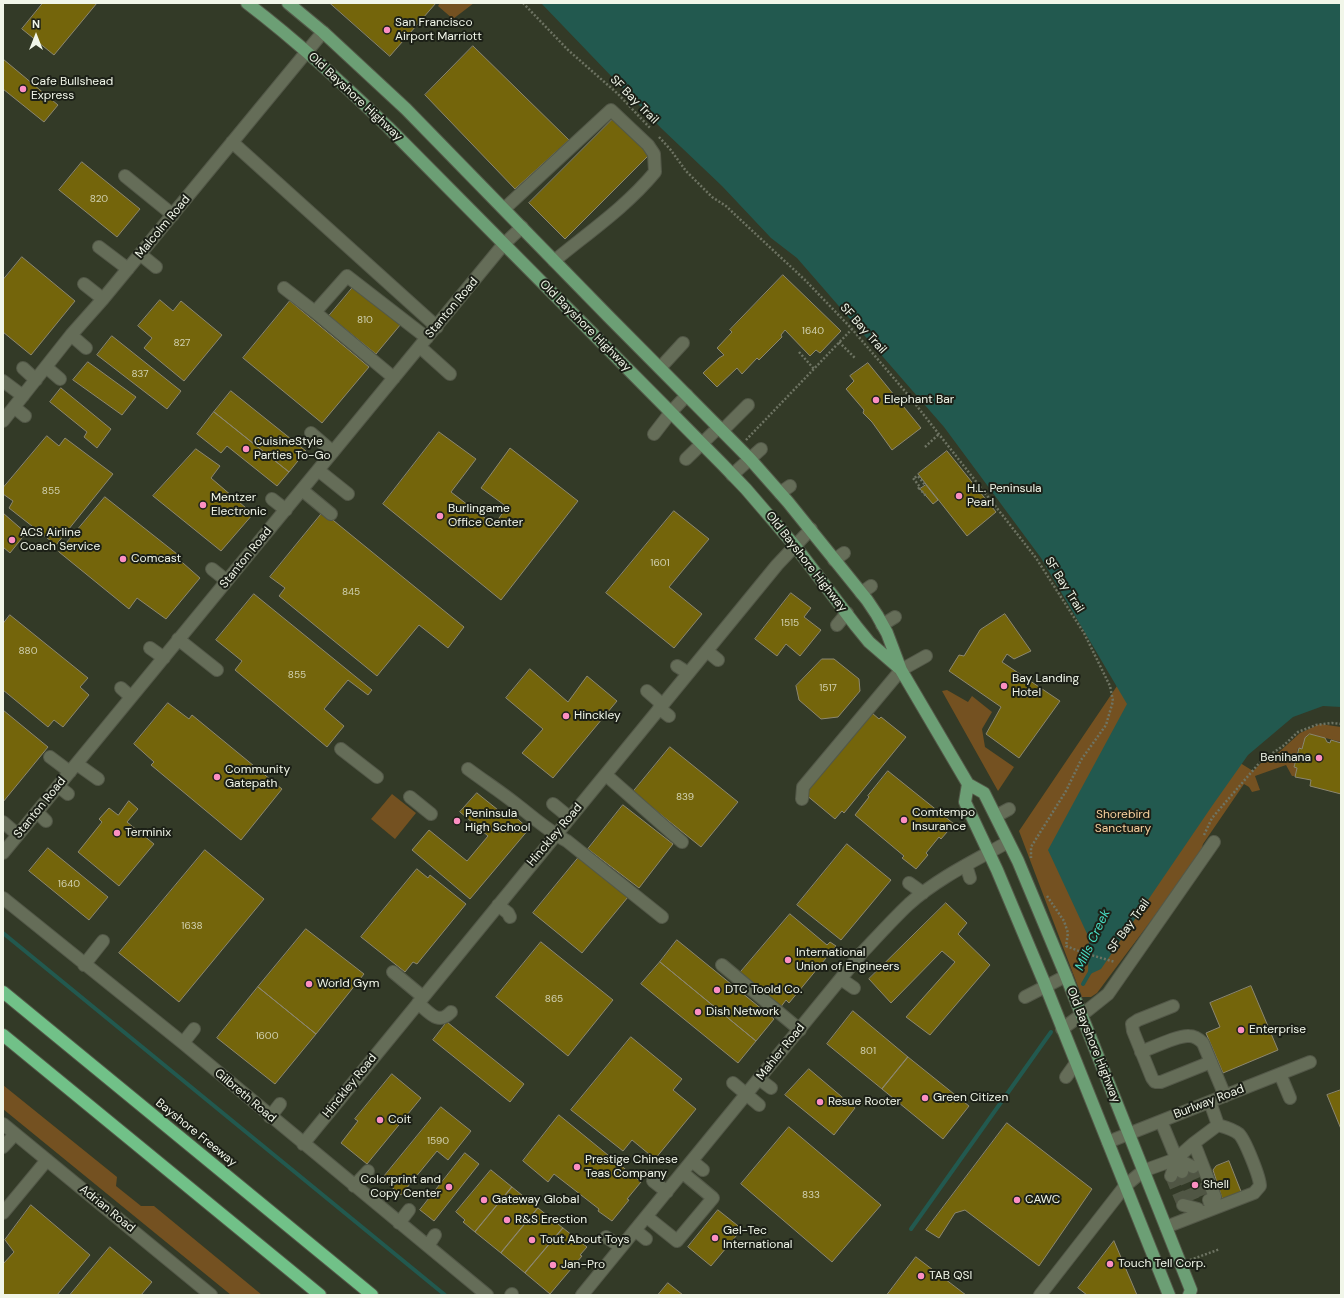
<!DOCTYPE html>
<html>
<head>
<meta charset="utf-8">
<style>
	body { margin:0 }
	#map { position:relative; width:1344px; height:1298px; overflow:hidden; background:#333a27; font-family:"DM Sans",sans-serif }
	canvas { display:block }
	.frame { position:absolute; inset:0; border:4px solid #f1f6e9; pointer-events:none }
	.north { position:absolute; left:16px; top:16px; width:40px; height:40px; -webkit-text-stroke:3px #1c2017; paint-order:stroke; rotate:0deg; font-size:11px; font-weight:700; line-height:16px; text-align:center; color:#f1f6e9 }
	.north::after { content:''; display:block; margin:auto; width:14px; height:18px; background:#f1f6e9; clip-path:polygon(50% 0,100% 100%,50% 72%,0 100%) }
</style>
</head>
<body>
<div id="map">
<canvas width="1344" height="1298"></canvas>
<div class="frame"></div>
<div class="north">N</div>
</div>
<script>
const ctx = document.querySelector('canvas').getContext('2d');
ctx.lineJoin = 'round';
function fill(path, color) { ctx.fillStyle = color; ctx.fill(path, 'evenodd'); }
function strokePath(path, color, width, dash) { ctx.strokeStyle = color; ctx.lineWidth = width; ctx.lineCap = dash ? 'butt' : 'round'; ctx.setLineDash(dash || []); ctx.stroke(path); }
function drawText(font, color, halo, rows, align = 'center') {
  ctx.font = font + ' "DM Sans",sans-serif'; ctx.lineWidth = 4; ctx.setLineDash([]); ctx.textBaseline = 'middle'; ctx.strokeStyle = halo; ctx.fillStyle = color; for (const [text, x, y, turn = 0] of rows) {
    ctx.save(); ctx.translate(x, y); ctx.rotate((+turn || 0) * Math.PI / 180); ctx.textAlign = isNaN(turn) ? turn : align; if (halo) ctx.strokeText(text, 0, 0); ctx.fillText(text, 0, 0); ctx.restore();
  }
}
fill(new Path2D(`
	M440 3H474L453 19 438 6Z
	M1117 686 1253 771 1262 762 1279 752 1300 733 1320 724 1341 727V742L1310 734C1304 737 1304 742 1302 748H1298L1294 767 1297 768 1295 776H1292L1286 765 1255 776 1260 790 1252 792 1249 787 1244 784 1203 844 1200 855 1097 993 1091 997H1082L1019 831Z
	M947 690 968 702 972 696 992 712 982 729 985 747 1014 767 998 791 942 691Z
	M392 794 416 813 395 839 371 819Z
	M3 1085 117 1177 116 1186 141 1206H154L262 1295H231L3 1109Z`), '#745121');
fill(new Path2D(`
	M541 3H1341V707L1323 706 1293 717 1248 755 1212 806 1101 969 1088 975 1089 938 1048 850 1127 704 1041 558 944 427 797 258 771 238 722 186 661 128Z`), '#22594f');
strokePath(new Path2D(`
	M3 933 445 1295
	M1083 984 1090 972
	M911 1229 1051 1032`), '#22594f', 4);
const building = new Path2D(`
	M43 3H97L54 55 22 29Z
	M330 3H436L390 56Z
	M473 46 569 140 515 189 425 95Z
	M3 59 58 105 44 122 3 89Z
	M613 119 649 155 565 239 529 203Z
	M82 162 140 209 117 237 59 190Z
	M22 257 75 301 31 355 3 332V280Z
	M783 275 841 331 820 353 816 350 810 356 785 330 781 335 782 337 759 360 757 358 742 374 737 368 717 387 703 373 719 358 724 355 717 348 732 332 730 330Z
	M354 286 401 324 376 354 329 316Z
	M160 300 173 311 181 301 222 335 184 381 144 348 152 338 138 326Z
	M290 301 369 367 322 423 243 358Z
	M112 336 181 391 167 409 97 355Z
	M88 362 136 397 122 415 73 380Z
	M868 363 921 428 892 450 872 422 863 413 864 410 846 389 854 381 850 376Z
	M61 388 111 429 97 448 84 437 87 432 50 402Z
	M231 391 306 451 289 472 214 412Z
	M214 412 289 472 277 486 227 446 221 453 197 434Z
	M439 432 476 459 451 492 494 525 507 507 481 488 510 448 578 501 501 600 383 504Z
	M47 436 59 446 65 438 113 474 56 545 9 508 13 501 3 494V488Z
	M196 449 220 466 211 478 253 514 221 551 153 496Z
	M947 451 996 512 967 536 918 474Z
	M926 485 938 500 933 504 920 489Z
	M105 497 177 554 175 556 200 578 166 619 137 598 129 609 59 552Z
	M674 511 709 539 669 587 702 614 674 648 606 593Z
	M323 512 464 627 448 648 419 625 377 676 279 596 285 588 270 577Z
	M3 513 26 533 10 553 3 547Z
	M791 593 811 608 804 617 821 630 800 656 786 644 777 656 755 639Z
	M254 594 372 690 368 695 348 680 324 709 344 726 327 747 235 670 242 661 216 640Z
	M1005 614 1031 651 1014 659 1007 654 1002 662 1060 701 1019 758 986 734 1001 707 949 671 959 655 964 656 980 630Z
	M10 615 88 678 80 687 89 695 63 727 54 720 48 727 3 690V624Z
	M822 659H834L859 679 860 691 838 717 821 719 799 700 796 686Z
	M530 669 568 702 587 676 617 701 553 778 522 753 543 729 506 698Z
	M168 703 189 719 192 715 282 789 241 840 151 765 154 762 134 744Z
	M3 710 48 747 3 802Z
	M872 713 879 719 881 717 906 737 844 813 842 811 835 819 805 794Z
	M1310 734 1325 738 1327 742 1330 743 1331 740 1341 743V794L1310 786 1311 780 1295 777 1297 768 1294 767 1299 748 1302 749 1305 738Z
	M670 747 738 802 701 847 633 792Z
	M888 771 954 824 941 839 939 837 926 853 928 855 916 869 902 858 904 856 855 815 869 797 868 796Z
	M477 793 508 818 512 814 529 829 470 899 412 850 429 830 467 861 488 836 460 812Z
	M129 801 138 809 127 822 154 844 119 886 78 852 102 822 99 819 109 808 118 815Z
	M623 805 673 844 639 888 588 849Z
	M847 844 891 880 841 940 797 905Z
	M48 848 108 897 89 920 29 871Z
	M205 850 264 899 179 1002 119 953Z
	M579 857 628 897 582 953 533 913Z
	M417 869 428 878 430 875 466 904 417 964 413 962 405 972 361 937Z
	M946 903 967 923 958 934 990 965 930 1035 906 1017 955 962 942 951 891 1003 869 979Z
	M790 914 827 945 830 942 836 946 789 1003 786 1000 780 1008 739 974Z
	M306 929 364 974 316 1034 258 987Z
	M677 940 774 1019 756 1041 660 962Z
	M541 942 613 1000 568 1056 496 997Z
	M660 962 756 1041 738 1063 641 984Z
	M1251 986 1278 1050 1223 1073 1206 1033 1220 1027 1210 1003Z
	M258 987 316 1034 275 1084 217 1038Z
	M853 1011 908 1057 882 1089 827 1044Z
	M447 1022 524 1084 510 1102 433 1040Z
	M631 1037 682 1079 673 1090 696 1109 655 1159 632 1140 623 1151 571 1110Z
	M908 1057 969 1106 943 1139 882 1089Z
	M809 1069 855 1108 834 1135 785 1095Z
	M392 1074 421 1098 367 1164 341 1143 358 1121 355 1119Z
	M1341 1090V1129L1327 1095Z
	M441 1107 471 1131 448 1160 437 1151 401 1195 382 1179Z
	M559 1115 641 1182 627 1199 629 1200 612 1221 598 1211 599 1209 554 1174 548 1182 523 1161Z
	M1007 1123 1092 1189 1039 1266 965 1210 955 1213 939 1238 926 1230Z
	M789 1127 881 1205 832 1262 741 1184Z
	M465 1153 479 1164 434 1221 420 1210Z
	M1229 1161 1242 1194 1223 1201 1213 1170 1216 1166Z
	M491 1170 512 1187 475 1232 463 1222 465 1220 456 1212Z
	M512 1187 538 1208 501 1253 475 1232Z
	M31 1205 90 1255 57 1295H3V1264L14 1252 5 1240Z
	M538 1208 563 1228 525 1273 501 1253Z
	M718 1210 742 1229 711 1266 688 1247Z
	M563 1228 587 1247 580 1255 582 1256 550 1294 525 1273Z
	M1114 1241 1137 1295H1087L1078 1288Z
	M110 1247 152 1282 141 1295H70Z
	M916 1257 966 1295H887Z
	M668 1283 683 1295H658Z`);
fill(building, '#74650b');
strokePath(building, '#8c8770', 1);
strokePath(new Path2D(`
	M1193 1167 1205 1196
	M1182 1172 1194 1200
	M1171 1176 1183 1205`), '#505644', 12, [12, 6]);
const minor = new Path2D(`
	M232 142 437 327
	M125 176 173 215
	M504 209 611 110 648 145 654 154 655 172C626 207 589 232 554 261
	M99 247 128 269
	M140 254 156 267
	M84 284 103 299
	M284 288 315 312
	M71 335 86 348
	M420 347 450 374
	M46 367 60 379
	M23 368 36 380
	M660 368 683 343
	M394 378 315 312 347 276 427 338
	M3 381 23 396
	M14 407 25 416
	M3 421 71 335 103 299 323 32
	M722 431 748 405
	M311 433 333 452
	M654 434 671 412 687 395
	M686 459 719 427
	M318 470 348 494
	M732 475 761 449
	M302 490 331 514
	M780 493 790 486
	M272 499 286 510
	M834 560 844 553
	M212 569 227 581
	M861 593 871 586
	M837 625 847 613
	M882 625 895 617
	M178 639 217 670
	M150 648 164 658
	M707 651 718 660
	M677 666 688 673
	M121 688 131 697
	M647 691 663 705
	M659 708 669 716
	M341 749 377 777
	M50 757 70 772
	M77 764 98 779
	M468 769C484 781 501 792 516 804 533 817 548 831 567 841L662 917
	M606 775 682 842
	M58 786 68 794
	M410 797 431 814
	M802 799 803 787 901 670 926 656
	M553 804 570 818
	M37 812 46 821
	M996 816 1009 809
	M3 822 18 835
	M3 853 503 245 522 227
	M966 865 970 878
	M909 883 923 893
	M3 898 183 1043 487 1295
	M498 905 508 913 510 917
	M84 965 103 941
	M722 965 800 1030
	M393 972 423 997
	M841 979 854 988
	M1025 997 1066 976
	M418 1003C429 1012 438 1026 451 1012
	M1173 1006 1138 1020 1132 1024 1133 1031 1152 1078 1155 1082H1161L1211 1062
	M1062 1029 1088 1010 1108 994 1214 842
	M183 1043 194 1029
	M1141 1052C1152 1048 1178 1035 1189 1036 1195 1036 1199 1039 1203 1043L1225 1096
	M1280 1074 1290 1098
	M1066 1077 1076 1063
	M759 1079 771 1088
	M733 1083 759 1105
	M270 1117 280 1104
	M1161 1121 1182 1172
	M3 1124 211 1295
	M1108 1142 1310 1062
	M1194 1143 1215 1197 1209 1200 1212 1209
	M303 1144 777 565 811 529
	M3 1147 15 1134
	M692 1161 703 1170
	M1171 1176 1177 1159 1193 1167
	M653 1181 667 1192
	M354 1186 368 1171
	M1183 1205 1198 1209
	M3 1213 47 1160
	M647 1217 677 1241 713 1198 683 1173
	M399 1223 409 1210
	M1166 1227 1254 1193 1260 1186C1260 1177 1245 1140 1239 1134 1233 1129 1225 1127 1218 1125
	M635 1230 646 1239
	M606 1237 621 1247
	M428 1246 435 1235
	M511 1295 512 1294
	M582 1295 860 955C876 938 892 920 909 904 938 878 974 861 1008 842
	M1040 1295 1125 1186 1143 1171 1176 1159 1194 1143 1218 1125 1210 1102`);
const major = new Path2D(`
	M247 3C297 41 343 84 388 127L723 465 746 489 795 546 856 626 869 642 899 668
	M288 3 323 32 406 109 608 316 750 459 788 502 867 600 877 615 887 633 901 670 968 784 984 793 1018 861 1066 976 1191 1290 1189 1295
	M968 784 965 802 997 870 1044 982 1169 1295`);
const highway = new Path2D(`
	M3 992 372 1295
	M3 1035 320 1295`);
strokePath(minor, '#535848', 14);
strokePath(major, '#535848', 14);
strokePath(highway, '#535848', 14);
strokePath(new Path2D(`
	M523 3 568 50 618 94 651 129
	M659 137 670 149 686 171 712 197 726 206 745 224 805 280 852 329 909 396 1036 558 1084 633 1110 686 1113 701 1106 725 1081 760 1066 791 1031 847V858
	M839 342 855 358
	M799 352 814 369
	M746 440 852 329
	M925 447 939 434
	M919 488 926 496
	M918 489 920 487 913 478 918 476 925 485
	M1204 835 1212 818 1261 761 1283 746 1298 732 1316 725 1332 723 1341 724
	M1047 896 1064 921 1068 933 1066 946 1084 953 1115 962
	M1190 1260 1220 1249`), '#6e7463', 2.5, [2, 2]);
strokePath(minor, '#656d58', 12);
strokePath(major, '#6c9f75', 12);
strokePath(highway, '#71c188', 12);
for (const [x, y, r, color] of [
	[387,30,4,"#fc8fc2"],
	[23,89,4,"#fc8fc2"],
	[876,400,4,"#fc8fc2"],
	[246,449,4,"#fc8fc2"],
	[959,496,4,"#fc8fc2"],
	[203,505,4,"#fc8fc2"],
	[440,516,4,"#fc8fc2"],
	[12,540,4,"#fc8fc2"],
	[123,559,4,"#fc8fc2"],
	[1004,686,4,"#fc8fc2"],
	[566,716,4,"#fc8fc2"],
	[1319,758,4,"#fc8fc2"],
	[217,777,4,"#fc8fc2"],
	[904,820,4,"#fc8fc2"],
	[457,821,4,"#fc8fc2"],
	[117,833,4,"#fc8fc2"],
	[788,960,4,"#fc8fc2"],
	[309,984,4,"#fc8fc2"],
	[717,990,4,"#fc8fc2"],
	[698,1012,4,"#fc8fc2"],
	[1241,1030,4,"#fc8fc2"],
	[925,1098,4,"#fc8fc2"],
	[820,1102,4,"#fc8fc2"],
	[380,1120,4,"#fc8fc2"],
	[577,1167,4,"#fc8fc2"],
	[1195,1185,4,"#fc8fc2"],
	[449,1187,4,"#fc8fc2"],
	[484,1200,4,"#fc8fc2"],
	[1017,1200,4,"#fc8fc2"],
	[507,1220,4,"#fc8fc2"],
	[715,1238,4,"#fc8fc2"],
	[532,1240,4,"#fc8fc2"],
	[1110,1264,4,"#fc8fc2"],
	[553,1265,4,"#fc8fc2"],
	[921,1276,4,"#fc8fc2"]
]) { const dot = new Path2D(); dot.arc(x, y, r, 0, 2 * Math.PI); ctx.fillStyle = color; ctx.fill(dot); strokePath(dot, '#1c2017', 1.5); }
drawText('10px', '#d2d2b2', null, [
	["820",99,199],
	["810",365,320],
	["1640",813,331],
	["827",182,343],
	["837",140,374],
	["855",51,491],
	["1601",660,563],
	["845",351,592],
	["1515",790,623],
	["880",28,651],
	["855",297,675],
	["1517",828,688],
	["839",685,797],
	["1640",69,884],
	["1638",192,926],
	["865",554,999],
	["1600",267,1036],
	["801",868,1051],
	["1590",438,1141],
	["833",811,1195]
]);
drawText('12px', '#f1f6e9', '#1c2017', [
	["San Francisco",395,23],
	["Airport Marriott",395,37],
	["Cafe Bullshead",31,82],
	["Express",31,96],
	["Elephant Bar",884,400],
	["CuisineStyle",254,442],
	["Parties To-Go",254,456],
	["H.L. Peninsula",967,489],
	["Pearl",967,503],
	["Mentzer",211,498],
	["Electronic",211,512],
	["Burlingame",448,509],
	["Office Center",448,523],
	["ACS Airline",20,533],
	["Coach Service",20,547],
	["Comcast",131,559],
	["Bay Landing",1012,679],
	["Hotel",1012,693],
	["Hinckley",574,716],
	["Benihana",1311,758,"right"],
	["Community",225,770],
	["Gatepath",225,784],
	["Comtempo",912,813],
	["Insurance",912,827],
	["Peninsula",465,814],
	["High School",465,828],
	["Terminix",125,833],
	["International",796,953],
	["Union of Engineers",796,967],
	["World Gym",317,984],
	["DTC Toold Co.",725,990],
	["Dish Network",706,1012],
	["Enterprise",1249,1030],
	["Green Citizen",933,1098],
	["Resue Rooter",828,1102],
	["Coit",388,1120],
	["Prestige Chinese",585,1160],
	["Teas Company",585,1174],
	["Colorprint and",441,1180,"right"],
	["Copy Center",441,1194,"right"],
	["Shell",1203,1185],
	["Gateway Global",492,1200],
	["CAWC",1025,1200],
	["R&S Erection",515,1220],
	["Gel-Tec",723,1231],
	["International",723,1245],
	["Tout About Toys",540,1240],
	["Touch Tell Corp.",1118,1264],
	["Jan-Pro",561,1265],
	["TAB QSI",929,1276]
], 'left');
drawText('12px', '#f1f6e9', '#1c2017', [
	["Old Bayshore Highway",355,97,43],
	["SF Bay Trail",634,100,45],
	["Malcolm Road",163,227,-50],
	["Stanton Road",452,308,-50],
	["Old Bayshore Highway",585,326,45],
	["SF Bay Trail",863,329,48],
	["Stanton Road",246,558,-51],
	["Old Bayshore Highway",806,562,52],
	["SF Bay Trail",1064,585,58],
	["Stanton Road",40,808,-51],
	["Hinckley Road",555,835,-50],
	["SF Bay Trail",1129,926,-54],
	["Old Bayshore Highway",1093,1045,68],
	["Mahler Road",781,1052,-51],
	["Hinckley Road",350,1086,-51],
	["Gilbreth Road",245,1096,40],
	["Burlway Road",1209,1102,-21],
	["Bayshore Freeway",196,1133,39],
	["Adrian Road",107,1209,39]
]);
drawText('12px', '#f8d09e', '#1c2017', [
	["Shorebird",1123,815],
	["Sanctuary",1123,829]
]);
drawText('italic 13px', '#48dfc5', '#1c2017', [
	["Mills Creek",1093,940,-65]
]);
</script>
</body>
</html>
